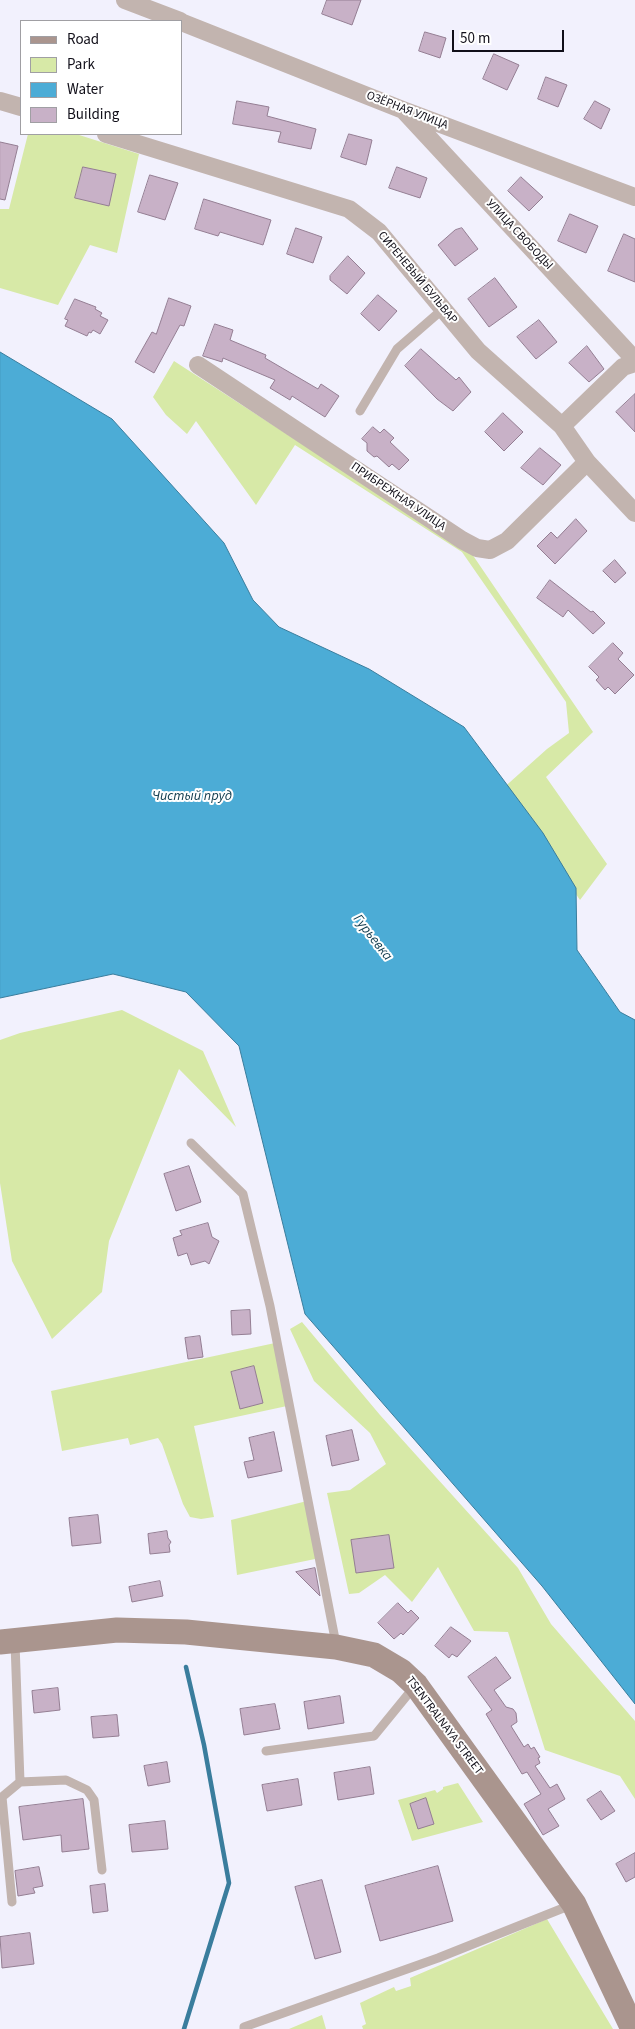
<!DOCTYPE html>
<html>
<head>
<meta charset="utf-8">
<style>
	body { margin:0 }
	#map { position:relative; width:635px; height:2029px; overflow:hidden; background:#f2f1fd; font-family:"Source Sans 3",sans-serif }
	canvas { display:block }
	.legend { position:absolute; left:20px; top:20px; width:162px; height:115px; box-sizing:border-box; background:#fff; border:1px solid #a09fa3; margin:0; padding:6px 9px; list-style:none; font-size:15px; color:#110f19 }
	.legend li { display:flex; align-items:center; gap:10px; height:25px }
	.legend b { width:25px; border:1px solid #a09fa3 }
	.scale { position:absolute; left:452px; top:30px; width:112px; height:22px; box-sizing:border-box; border:2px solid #110f19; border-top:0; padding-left:6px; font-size:15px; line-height:18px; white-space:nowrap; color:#110f19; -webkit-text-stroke:4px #fff; paint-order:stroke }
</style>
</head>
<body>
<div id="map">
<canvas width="635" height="2029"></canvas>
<ul class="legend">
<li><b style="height:6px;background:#aa958e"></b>Road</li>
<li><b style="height:14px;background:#d7e9a7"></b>Park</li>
<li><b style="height:14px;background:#4cacd6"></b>Water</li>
<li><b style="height:14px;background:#c8b1c7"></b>Building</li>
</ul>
<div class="scale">50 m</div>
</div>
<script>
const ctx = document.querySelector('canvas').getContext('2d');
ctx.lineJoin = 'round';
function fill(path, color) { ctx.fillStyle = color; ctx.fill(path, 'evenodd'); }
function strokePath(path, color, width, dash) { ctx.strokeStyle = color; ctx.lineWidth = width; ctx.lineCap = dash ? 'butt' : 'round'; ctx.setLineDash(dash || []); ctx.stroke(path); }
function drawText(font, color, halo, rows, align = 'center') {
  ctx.font = font + ' "Source Sans 3",sans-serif'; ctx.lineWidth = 4; ctx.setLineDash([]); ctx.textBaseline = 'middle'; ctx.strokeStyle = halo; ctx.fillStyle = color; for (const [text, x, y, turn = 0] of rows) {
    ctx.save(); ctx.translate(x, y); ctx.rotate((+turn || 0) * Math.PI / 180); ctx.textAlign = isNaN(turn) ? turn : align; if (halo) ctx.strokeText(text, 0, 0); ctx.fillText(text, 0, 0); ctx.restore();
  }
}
fill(new Path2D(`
	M28 134H76L139 154 117 253 90 245 58 305 0 288V209H9Z
	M174 361 472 554 593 732 546 777 607 864 580 900 535 835 500 791 547 749 569 733 566 702 462 552 295 445 256 505 196 421 187 434 166 415 153 397Z
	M122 1010 203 1051 236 1127 179 1069 109 1241 102 1292 52 1339 12 1261 0 1183V1040L20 1033Z
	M302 1322 380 1415 518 1568 551 1624 635 1721V1799L620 1776 545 1750 508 1632 474 1631 438 1567 412 1602 385 1575 359 1593 349 1594 327 1493 350 1490 386 1464 370 1433 314 1381 290 1329Z
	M275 1343 287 1406 194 1426 214 1517 201 1519 190 1517 183 1504 162 1444 158 1438 130 1445 128 1438 62 1451 51 1391Z
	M307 1501 320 1558 237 1575 231 1520Z
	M458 1783 483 1822 412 1841 398 1800 435 1790 437 1793 443 1789V1787Z
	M547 1919 613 2029H363L362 2026 366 2024 360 2003 394 1987 396 1991 411 1986 410 1978Z
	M322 2015 326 2029H289Z`), '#d7e9a7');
const water = new Path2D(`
	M0 352 112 419 224 543 253 600 279 627 369 669 464 727 543 833 576 888 577 950 620 1012 635 1020V1704L542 1586 305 1314 239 1046 186 992 113 974 0 998Z`);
fill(water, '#4cacd6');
strokePath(water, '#3a7d9d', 1);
strokePath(new Path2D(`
	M184 2029 229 1883 204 1745 186 1667`), '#3a7d9d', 4.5);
const building = new Path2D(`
	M327 0H361L352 25 322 14Z
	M425 32 446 38 440 58 419 51Z
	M494 54 519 65 507 90 483 79Z
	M546 77 567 85 558 107 538 99Z
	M237 101 269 107 267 116 316 129 311 149 278 142 281 132 233 124Z
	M595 101 610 109 601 129 584 119Z
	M349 134 372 140 366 165 341 157Z
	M0 142 18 146 5 200 0 199Z
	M83 167 116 174 109 206 75 198Z
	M397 167 427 178 420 198 389 188Z
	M150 175 178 183 165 220 138 212Z
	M521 177 543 197 529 211 508 191Z
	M204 199 271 220 263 245 220 232 218 236 195 229Z
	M570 214 598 226 586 253 558 241Z
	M296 228 322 237 313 263 287 254Z
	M462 228 478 249 455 266 438 245 455 230Z
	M624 234 635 239V282L608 271Z
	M348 256 365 273 347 294 330 280V276Z
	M495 278 517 307 489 327 468 299Z
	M378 295 397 311 379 331 361 314Z
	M169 298 191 306 184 326 180 325 154 373 135 362 152 332 156 334Z
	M75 299 96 307 95 309 102 313 100 316 108 320 100 334 93 330 91 333 89 332 87 336 65 326 68 320 65 319Z
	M539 320 557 342 536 359 517 337Z
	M215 324 233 330 230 340 266 355 265 358 318 389 321 384 339 396 325 417 292 396 290 400 270 388 275 380 223 358 222 362 203 356Z
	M587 346 604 369 589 382 569 363Z
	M421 349 456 380 459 377 471 392 453 411 437 399 405 366Z
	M635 394V432L616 412Z
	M503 413 523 432 504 451 485 432Z
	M373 427 380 433 384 429 394 438 390 442 409 460 399 470 392 464 389 467 377 456 374 457 367 451V443L362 439Z
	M540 448 561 465 543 485 521 468Z
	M576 519 587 531 555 564 537 546 551 532 557 538Z
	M615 560 626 573 615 583 603 571Z
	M550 580 591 612 593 611 605 623 593 634 568 610 563 617 537 598Z
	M613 643 623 653 618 659 634 675 615 694 608 687 605 690 596 680 599 677 589 667Z
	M189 1166 201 1202 176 1211 164 1174Z
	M208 1223 212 1237 219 1241 209 1264 205 1261 191 1265 187 1253 178 1256 173 1238 182 1235 180 1231Z
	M250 1310 251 1334 232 1335 231 1311Z
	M200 1336 203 1357 188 1359 185 1338Z
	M254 1366 263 1403 240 1409 231 1372Z
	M352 1430 359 1460 332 1466 326 1436Z
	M274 1432 282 1471 248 1478 244 1462 254 1460 249 1438Z
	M98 1515 101 1543 72 1546 69 1518Z
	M167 1531 168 1538 171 1542 169 1545 170 1552 150 1554 148 1534Z
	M389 1535 394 1568 356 1573 351 1540Z
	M315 1568 320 1596 296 1572Z
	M160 1581 163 1596 132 1602 129 1587Z
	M398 1603 408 1613 411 1610 419 1618 403 1635 401 1633 394 1639 378 1623Z
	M451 1627 471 1641 457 1657 452 1654 449 1658 435 1646Z
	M496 1657 511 1678 494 1690 506 1707 513 1709 516 1713 517 1722 511 1726 524 1747 528 1744 531 1749 534 1747 540 1757 538 1758 540 1763 535 1766 550 1788 557 1784 565 1799 548 1809 559 1826 543 1835 524 1804 541 1794 527 1772 522 1774 486 1714 492 1710 468 1677Z
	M58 1688 60 1710 34 1713 32 1691Z
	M340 1696 344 1723 308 1729 304 1702Z
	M275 1704 280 1729 244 1735 240 1709Z
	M117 1715 119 1736 93 1738 91 1717Z
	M167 1762 170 1782 148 1786 144 1766Z
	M370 1767 374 1794 338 1800 334 1773Z
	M298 1779 302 1805 267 1811 262 1785Z
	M601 1791 615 1811 601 1820 587 1800Z
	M426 1798 434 1824 418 1829 410 1804Z
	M83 1799 89 1849 62 1852 61 1835 23 1840 19 1807Z
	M165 1821 168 1849 132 1852 129 1825Z
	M635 1853V1877L626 1882 616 1864Z
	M438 1866 453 1921 380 1941 365 1886Z
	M39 1867 43 1886 33 1888 35 1893 18 1896 15 1871Z
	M322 1880 341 1952 315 1959 295 1887Z
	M105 1884 108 1911 93 1913 90 1886Z
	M30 1933 34 1964 2 1968 0 1937Z`);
fill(building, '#c8b1c7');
strokePath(building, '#947e93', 1);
strokePath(new Path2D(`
	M360 411 397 349 443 309
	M191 1143 243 1194 270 1306 336 1644
	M266 1751 374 1736 414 1687
	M20 1782 66 1780 87 1790 94 1800 102 1870
	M12 1902 2 1797 20 1782 15 1643
	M244 2029V2027L438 1958 571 1905`), '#c2b4af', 9);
strokePath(new Path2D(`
	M125 0 180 21
	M181 22 403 110 635 197
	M0 101 21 107
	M405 112 635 360
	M106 134 349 209 379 232 478 351 562 426 587 462 635 513
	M198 365 462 540 477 548 490 550 507 541 587 462
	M562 426 623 367 635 363`), '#c2b4af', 18);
strokePath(new Path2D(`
	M0 1642 117 1630 186 1632 336 1647 374 1655 401 1671 416 1685 574 1904 633 2029`), '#aa958e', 25);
drawText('12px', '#110f19', '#fff', [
	["ОЗЁРНАЯ УЛИЦА",407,111,21],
	["УЛИЦА СВОБОДЫ",519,235,47],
	["СИРЕНЕВЫЙ БУЛЬВАР",417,278,50],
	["ПРИБРЕЖНАЯ УЛИЦА",398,497,34],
	["TSENTRALNAYA STREET",444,1726,53]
]);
drawText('italic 14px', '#164052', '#fff', [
	["Чистый пруд",192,797],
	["Гурьевка",372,938,52]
]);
</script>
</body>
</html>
